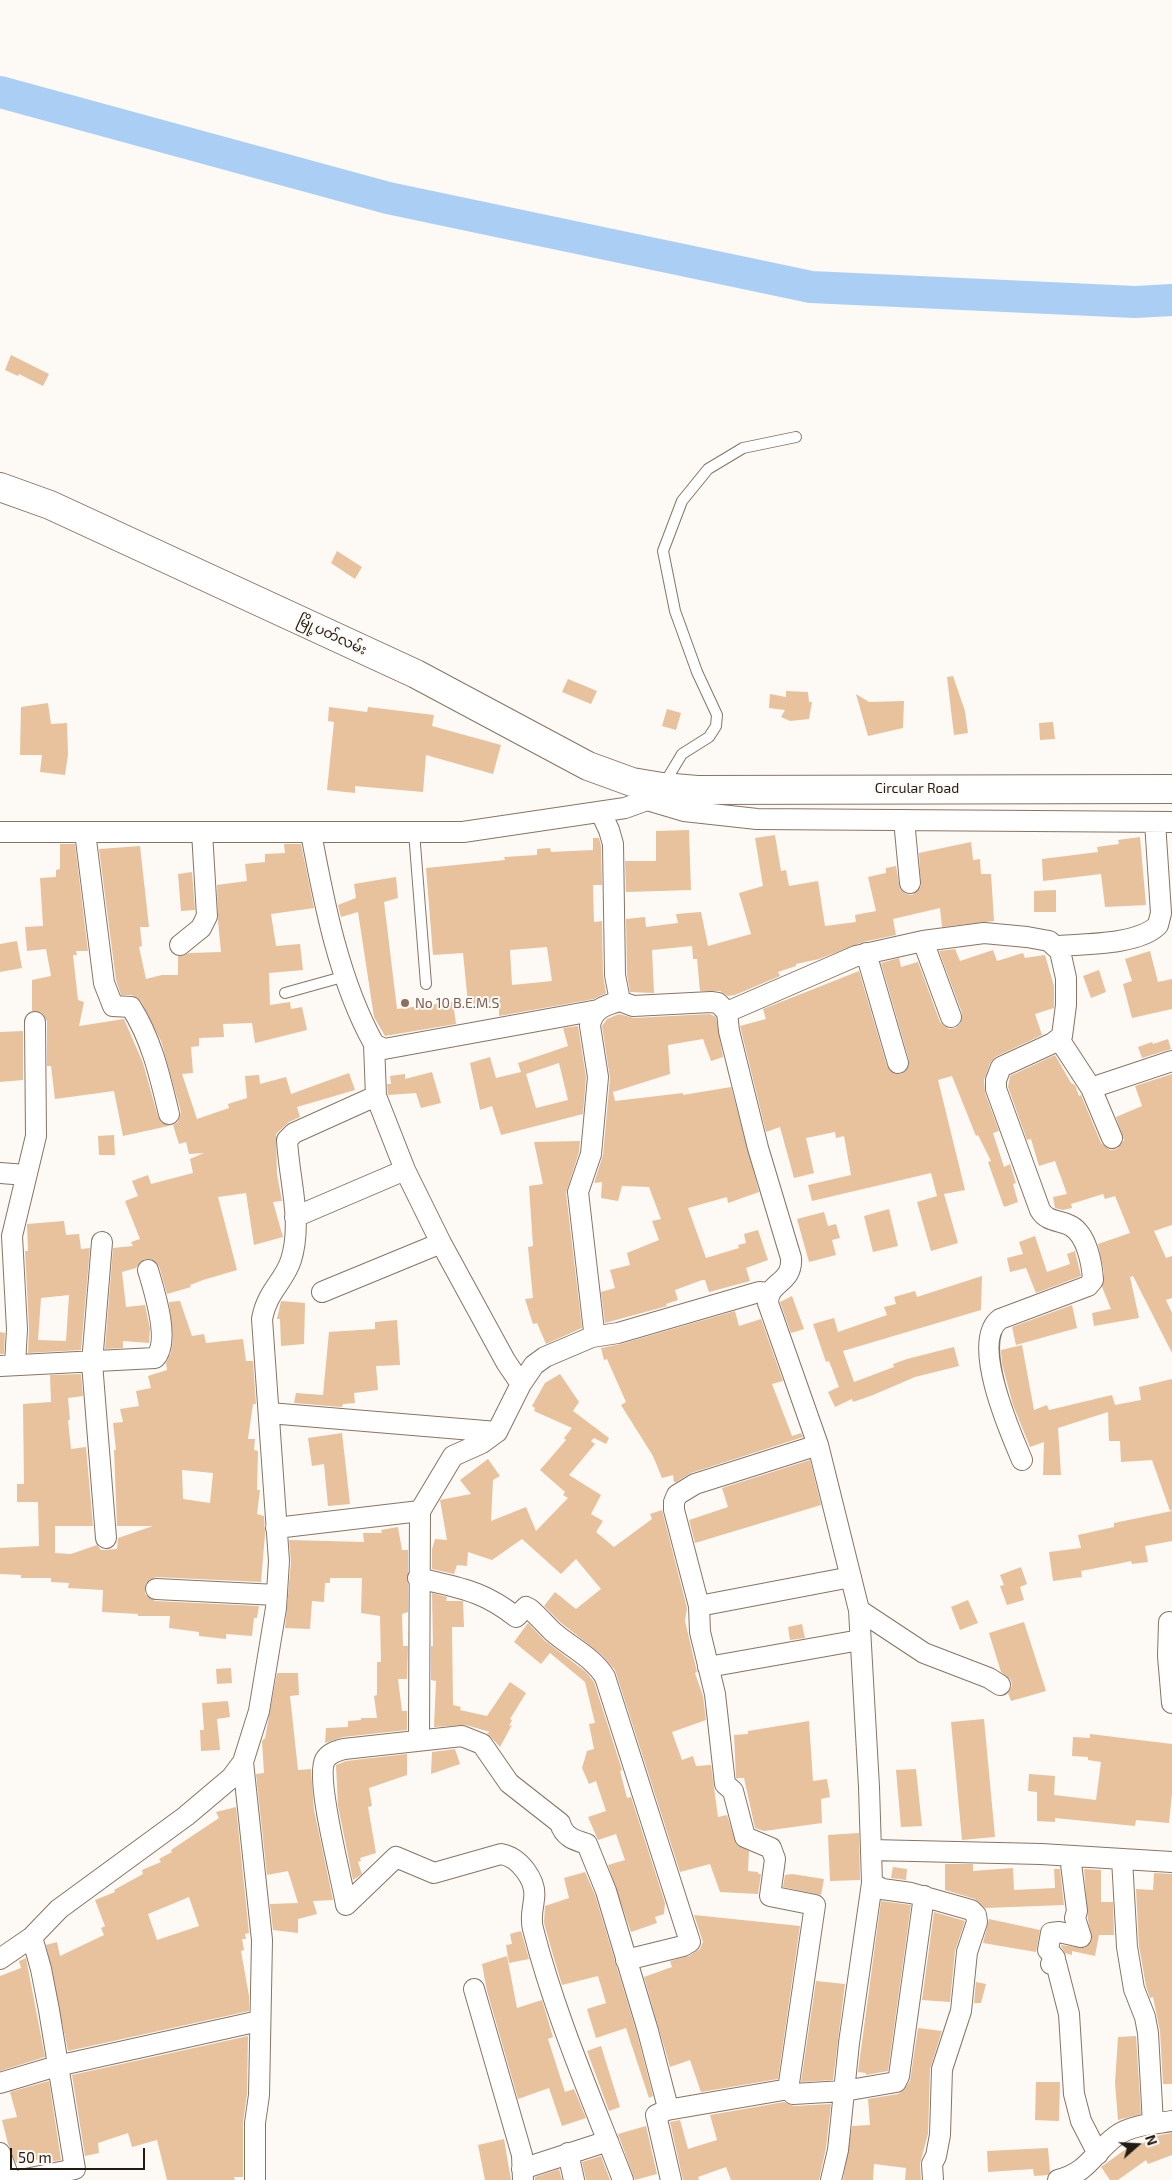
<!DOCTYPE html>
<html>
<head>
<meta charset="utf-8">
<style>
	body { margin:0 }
	#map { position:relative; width:1172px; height:2180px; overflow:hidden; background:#fdf9f5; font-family:"Exo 2",sans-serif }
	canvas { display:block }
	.north { position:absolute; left:1112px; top:2120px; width:50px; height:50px; -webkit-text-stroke:4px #fdf9f5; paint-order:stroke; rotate:71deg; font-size:14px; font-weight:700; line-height:20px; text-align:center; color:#221b14 }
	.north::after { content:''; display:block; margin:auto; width:18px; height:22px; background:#221b14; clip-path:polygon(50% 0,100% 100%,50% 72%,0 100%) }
	.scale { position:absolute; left:10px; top:2148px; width:135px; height:22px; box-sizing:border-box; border:2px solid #221b14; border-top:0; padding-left:6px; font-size:15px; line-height:18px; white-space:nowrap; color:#221b14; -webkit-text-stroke:4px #fdf9f5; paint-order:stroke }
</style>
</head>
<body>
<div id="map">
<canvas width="1172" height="2180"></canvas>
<div class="north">N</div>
<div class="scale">50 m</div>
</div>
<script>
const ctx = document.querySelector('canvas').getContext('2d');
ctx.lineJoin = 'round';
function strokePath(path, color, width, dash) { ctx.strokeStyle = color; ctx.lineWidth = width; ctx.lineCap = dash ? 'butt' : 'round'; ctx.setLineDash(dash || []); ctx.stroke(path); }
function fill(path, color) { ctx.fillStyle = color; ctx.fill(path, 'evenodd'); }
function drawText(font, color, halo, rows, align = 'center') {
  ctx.font = font + ' "Exo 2","Noto Sans Myanmar",sans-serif'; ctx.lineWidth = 4; ctx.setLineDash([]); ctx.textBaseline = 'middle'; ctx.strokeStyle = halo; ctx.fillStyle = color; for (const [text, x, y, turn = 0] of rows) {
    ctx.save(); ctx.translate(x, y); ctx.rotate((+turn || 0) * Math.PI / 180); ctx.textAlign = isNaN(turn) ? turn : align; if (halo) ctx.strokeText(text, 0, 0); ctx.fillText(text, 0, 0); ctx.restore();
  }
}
strokePath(new Path2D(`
	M0 92 388 198 811 287 1135 302 1172 300`), '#abcff4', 32);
fill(new Path2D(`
	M11 355 49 374 43 386 19 374 18 376 5 370Z
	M337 551 362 567 355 579 331 563Z
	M953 676 965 711 968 733 954 735 947 677Z
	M568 679 597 691 591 704 562 692Z
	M786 691 808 692 809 702H812L809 719 790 721 781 717 785 710 769 708 770 694 786 697Z
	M856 694 869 702 904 701 903 728 868 736Z
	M48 703 51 724 67 723 68 755 65 775 40 772 42 755H20L21 707Z
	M329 707 367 712 368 707 434 715 432 726 501 745 493 774 426 755 423 792 355 786V793L327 790 334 722 328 721Z
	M667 709 681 713 676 730 662 726Z
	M1053 722 1055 739 1040 740 1039 723Z
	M689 830 691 890 626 892 625 861H656V831Z
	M775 835 781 871 786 870 789 886 818 881 825 926 856 922 855 915 876 911 868 877 886 873V868L896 866 900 889 906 894 912 895 921 887 919 853 971 842 973 860 980 859 981 874H991L994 921 942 927 940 908 893 919 896 935 863 942 819 959 796 964V966L778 972 780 976 735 995 728 996 720 991H700L697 959H693L692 946 652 950 654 993 630 992 627 974 626 919 645 917 646 927 678 923 676 914 701 912 708 946 751 934 739 893 763 886 755 838Z
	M1140 837 1146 905 1105 907 1101 874 1043 881 1042 859 1098 852 1097 847 1119 844 1118 840Z
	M593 838H599L601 846 602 885H593L594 922 602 921 603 975 606 993 594 999 499 1016V1002L468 1004 463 953 433 955 426 868 505 860 504 857 537 855V849L550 848 551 852 593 850ZM547 947 552 981 512 985 510 950Z
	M60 844H75L88 951H76L77 955H73L78 1000 84 1002 79 1026 124 1019 143 1063 158 1117 161 1122 171 1126 178 1122 181 1112 161 1041 141 1001 132 995H121L116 980 99 849 140 846 149 927H140L142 946 139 947 146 979 162 975H178V956L190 953 221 952 218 921 217 885 247 881 245 864 265 862V854L285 853 284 844H301L314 908 271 914 276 946 300 944 303 970 269 973 270 1005 290 1002 291 1009 302 1007 307 1030 255 1043 252 1023 223 1024 224 1037 199 1038V1046L191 1047 193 1073 182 1074 197 1119 229 1108 228 1104 247 1098 245 1076 259 1075 260 1084 286 1077 291 1094 349 1073 355 1090 297 1107 300 1117 289 1122 276 1134 277 1174 282 1201 273 1202 283 1237 254 1245 246 1193 218 1197 237 1270 203 1280 190 1285 191 1287 167 1294 159 1266 151 1259H144L136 1268 122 1272 126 1307 145 1305 150 1329 149 1343 123 1341V1348L105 1349 113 1248 133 1246 131 1242 140 1239 125 1201 138 1196 132 1181 148 1175 151 1184 193 1173 190 1159 204 1153 189 1154 186 1142 179 1144 173 1125 123 1136 114 1091 55 1099 51 1066H47V1021L41 1012 32 1011V980L51 976 46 949 27 951 25 927 43 926 40 878 56 877V870L60 869Z
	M192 872 195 910 181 911 178 874Z
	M396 877 398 898 384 902 397 1009 453 1002 456 1024 385 1036 374 1017 358 912 341 917 338 905 356 898 354 884Z
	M1056 890V912H1034V891Z
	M17 941 22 968 0 972V944Z
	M955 949 960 961 993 950 997 961 1023 953 1025 958 1045 955 1054 986V1008L1035 1014 1042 1035 995 1057 990 1063 984 1080 985 1093 999 1131 993 1133 1004 1167 1010 1164 1016 1183 1013 1184 1018 1202 1004 1207 988 1162 991 1161 978 1135 976 1136 952 1076 938 1080 965 1190 944 1194 958 1243 931 1251 917 1202 937 1196 931 1173 812 1201 808 1185 851 1175 844 1136 836 1138 835 1132 806 1138 814 1173 794 1178 780 1127 766 1132 740 1026 766 1019 763 1009 859 971 887 1066 895 1074H902L909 1066V1060L881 963 899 958 901 967 918 962 940 1022 949 1029 955 1028 960 1024 962 1013 939 951Z
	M1150 951 1158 982 1172 979V1009L1132 1018 1123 984 1132 981 1125 959Z
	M1099 970 1106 992 1091 998 1083 976Z
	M619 1014 634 1018 710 1014 716 1017 723 1057 711 1061 703 1039 668 1045 670 1074 613 1092 615 1101 683 1093V1095L731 1087 759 1192 728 1203 727 1197 688 1208 706 1258 739 1248 738 1245 746 1243 744 1234 758 1230 768 1260 746 1268 750 1281 709 1292 705 1280H702L675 1290 678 1300 666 1304 667 1306 605 1323 601 1292 615 1288 610 1270 630 1265 627 1253 659 1240 652 1221 661 1219 649 1187 622 1186 618 1201 601 1198 602 1182 594 1183 603 1155 610 1078 602 1026 607 1019Z
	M578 1026 586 1077 583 1114 501 1135 492 1106 480 1110 470 1063 490 1057 496 1078 521 1072 518 1063 568 1046 563 1028ZM559 1063 568 1100 536 1108 526 1074Z
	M23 1031V1080L0 1082V1032Z
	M1168 1039 1171 1049 1142 1058 1138 1047 1152 1042 1153 1044Z
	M1055 1055 1071 1083 1075 1085 1079 1096 1081 1095 1101 1143 1110 1150 1117 1149 1124 1140 1116 1117 1142 1106 1135 1086 1172 1074V1225L1154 1231 1166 1258 1172 1256V1298L1166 1300 1172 1313V1353L1133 1276 1130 1277 1139 1318 1094 1326 1092 1313 1111 1309 1102 1287 1104 1272 1098 1244 1130 1233 1115 1196 1105 1199 1103 1194 1071 1204 1072 1208 1063 1210 1055 1208 1053 1197 1067 1194 1055 1161 1039 1166 1031 1139 1027 1140 1008 1087 1010 1076Z
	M432 1072 441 1103 421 1108 416 1093 388 1095 387 1084H391L390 1076 405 1074V1079Z
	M114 1135 115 1155H99L98 1136Z
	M580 1141 579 1152 566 1193 582 1328 546 1344 537 1323 533 1324 525 1299 533 1298 528 1247 533 1246 529 1186 543 1184 534 1142Z
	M889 1209 898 1246 873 1252 864 1216Z
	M824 1212 828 1226 836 1224 840 1238 832 1240 836 1255 809 1262 797 1219Z
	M64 1221 66 1235 79 1234 81 1249 90 1248 81 1350 28 1353 29 1328 25 1251H28L27 1224ZM69 1295 66 1341 38 1340 41 1298Z
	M1035 1236 1047 1272 1070 1264 1067 1254 1075 1251 1081 1276 1036 1293 1026 1268 1010 1272 1007 1258 1023 1254 1019 1242Z
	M982 1276 981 1310 843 1351 854 1382 894 1367 893 1364 907 1359 954 1347 959 1366 915 1377 873 1395 853 1402 852 1399 835 1407 828 1392 839 1387 829 1361 826 1362 813 1324 834 1318 838 1332 887 1315 884 1307 896 1304 894 1297 915 1291 917 1297Z
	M792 1296 804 1329 791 1333 780 1302Z
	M180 1301 192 1336 204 1334 206 1343 243 1339 246 1361H253L256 1404H253L248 1439H255L254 1450 258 1451 257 1490H260L257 1514 264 1516 265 1534 261 1582 156 1577 146 1583 145 1594 155 1601 259 1606 257 1618H254L252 1636 226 1634V1639L199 1636V1632L169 1628 170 1616H138V1614L102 1612 103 1590 68 1588 69 1583 51 1582V1578H21V1575L0 1574V1548L39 1546 38 1502H17V1484H24L23 1404 51 1402 50 1375 81 1374 83 1396 68 1398 70 1420H68L71 1449 86 1447 93 1526H55V1553L71 1554 97 1545 101 1550 117 1549 118 1538 153 1526H117L114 1450H116L113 1423 123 1422 120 1409 139 1406 136 1391 151 1388 148 1376 167 1370 166 1363 171 1353 173 1340 169 1302ZM182 1470 213 1473 210 1503 183 1499Z
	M281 1301 305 1303 304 1344 281 1346 280 1319H277Z
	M1072 1305 1077 1328 1016 1345 1012 1327Z
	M735 1311 739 1326 761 1319 783 1381 772 1384 792 1436 801 1433 803 1437 691 1473 676 1482H674L673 1475 662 1478 653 1456 621 1405 626 1402 607 1359 604 1360 601 1348 621 1344Z
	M397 1320 400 1365 376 1366 378 1390 354 1393 355 1403 343 1404 342 1407 294 1403 296 1393 323 1395 329 1332 375 1329V1322Z
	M0 1332 5 1333 4 1354H0Z
	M1022 1345 1034 1410 1047 1405 1049 1410 1112 1395 1115 1405 1141 1400 1139 1387 1172 1379V1510L1170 1511 1152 1460 1121 1462 1120 1441H1109L1108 1412 1058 1428 1061 1475H1043L1044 1442 1030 1447 1013 1405 1002 1364 1001 1350Z
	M560 1374 579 1402 573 1411 609 1438 606 1444 594 1438 591 1441 595 1444 569 1475 601 1495 591 1514 603 1521 596 1532 614 1547 652 1519 650 1514 662 1510 687 1608 685 1621 697 1672 695 1673 703 1696 706 1720 672 1732 682 1760 693 1756 696 1766 711 1765 718 1817 727 1815 736 1844 749 1851 748 1871 758 1872V1874H761L758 1894 720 1892 710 1864 680 1872 615 1670 602 1655 560 1622 544 1606 555 1592 576 1609 601 1589 576 1559 561 1574 522 1539 492 1560 468 1552 467 1566 457 1565 454 1574 432 1569V1549L435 1539 447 1540 440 1500 471 1494 460 1480 488 1459 500 1476 493 1480 491 1521 526 1507 536 1531 568 1498 563 1495 565 1492 540 1470 566 1440 564 1438 572 1428 534 1411 535 1408 532 1406 545 1383Z
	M342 1433 350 1504 328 1506 324 1464 312 1466 308 1438Z
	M810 1460 821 1505 695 1543 689 1520 728 1507 722 1488Z
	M1172 1511V1541L1145 1546 1148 1562 1132 1564 1131 1561 1122 1563 1081 1571 1082 1577 1053 1581 1049 1552 1081 1548 1078 1535 1114 1527V1523Z
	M398 1527 402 1550H408V1612L402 1614 403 1646H408L407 1679H398L402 1711H407V1730L343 1737 325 1743 326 1728 348 1727V1721L361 1720V1718H377L374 1696 377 1695V1662H381L380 1616 361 1613 362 1578H330V1583H325L324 1602 312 1601 310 1629 285 1628 291 1562 289 1540 364 1542 363 1533H382L381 1530Z
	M1021 1567 1027 1584 1020 1587 1024 1600 1007 1605 1000 1586 1004 1585 1000 1575Z
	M432 1593 447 1597 446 1601H463L464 1627H452L453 1705 461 1707 460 1710 487 1716 510 1682 526 1693 510 1719 512 1720 509 1726 512 1725 500 1747 487 1733 490 1732 466 1725 434 1727 436 1681 431 1680V1646H433Z
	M968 1600 978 1623 960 1630 951 1607Z
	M1024 1622 1046 1691 1011 1701 1008 1693 1012 1686 1011 1680 1001 1672 989 1633Z
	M528 1623 544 1640 586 1672 594 1682 622 1770 620 1771 627 1798 631 1797 665 1903 664 1914 655 1917 657 1923 631 1932 608 1865 625 1860 616 1834 598 1840 588 1817 606 1811 596 1781 589 1784 582 1768 587 1751 594 1749 589 1724 595 1723 585 1682 550 1653 541 1664 514 1642Z
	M802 1624 805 1638 790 1640 788 1627Z
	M231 1668 232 1683 217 1684 216 1669Z
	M277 1673H298L299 1695 290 1696 298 1770 311 1769 314 1810 333 1900 313 1901 317 1914 298 1919V1933L273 1930 270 1904 298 1903 288 1871 267 1875 256 1774 264 1773 262 1741 265 1738Z
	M228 1701 230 1717 217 1719 220 1750 201 1751 200 1730H204L202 1703Z
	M984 1719 995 1837 962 1840 951 1722Z
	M809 1721 813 1781 827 1779 830 1797 821 1799 822 1823 764 1831 755 1828 744 1778H736L734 1735 748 1734V1731Z
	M1090 1734 1172 1744V1794L1169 1823 1136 1820 1135 1826 1055 1818V1822L1037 1821V1792L1028 1791 1029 1774 1055 1776 1054 1795 1096 1800 1101 1762 1088 1760V1757L1072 1756 1073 1737 1090 1738Z
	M455 1749 460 1764 431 1774 432 1752Z
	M407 1754V1775L369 1788 372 1806 368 1807 376 1853 360 1858 361 1861 358 1862 362 1874 353 1880 338 1806 336 1765 346 1761Z
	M916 1769 922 1826 901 1827 896 1770Z
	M236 1807 249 1933 245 1934 246 1939H242L244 1950 241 1951 249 1996V2011L68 2051 46 1945 57 1942 60 1956 104 1935 101 1928 105 1926 95 1900 115 1892 114 1890 143 1874 142 1870 161 1862 159 1859 172 1852 171 1850 219 1818 216 1812ZM189 1897 199 1926 157 1940 148 1914Z
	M859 1833 860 1880 830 1881 828 1835Z
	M945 1864H973V1871L1013 1868 1014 1890 1055 1888 1054 1869H1060L1064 1905 985 1908 975 1899 945 1890Z
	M893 1867 907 1869 906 1880 891 1878Z
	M1084 1869 1101 1870V1902H1113L1114 1935H1099L1095 1956 1072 1951V1955L1065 1953 1061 1946V1945L1084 1948 1092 1940 1088 1920Z
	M585 1872 595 1895 637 2034 653 2096 649 2098 626 2028 596 2038 587 2009 606 2003 598 1976 562 1985 553 1955 544 1923 545 1906 569 1898 564 1878Z
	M1154 1873 1172 1874V2084H1163L1160 2031 1153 1997 1150 1998 1146 1986 1139 1946 1136 1889 1153 1890Z
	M792 1874 824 1879 821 1895 783 1887 785 1875Z
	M881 1901 911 1905 888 2071 866 2075V2073L858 2072Z
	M934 1912 965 1921 955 1951 950 2002 922 2000Z
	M694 1915 800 1926 778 2079 701 2092 690 2060 670 2067 644 1977 672 1967 670 1961 689 1956 700 1949 703 1942Z
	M989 1919 1040 1930 1036 1952 983 1943Z
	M521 1931 529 1959 509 1963 506 1945 512 1944 510 1934Z
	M507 1956 517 2008 542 2000 553 2037 548 2039 565 2092 574 2089 586 2118 562 2126 549 2088 518 2099 487 1991 482 1964Z
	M26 1958 45 2057 0 2071V1976L21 1968 19 1961Z
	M816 1981 845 1984 833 2080 801 2082Z
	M976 1982 986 1984 981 2003H974Z
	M918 2028 942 2031 930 2069 928 2134 920 2164 921 2180H905L906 2168 874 2164 873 2180H843L852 2126 870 2125 868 2099 898 2094 903 2091 910 2081Z
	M248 2036 247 2094 243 2123V2177H234L235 2180H167L157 2140 132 2147 128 2133 98 2143 99 2153 85 2156 72 2075Z
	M1136 2036 1141 2114 1118 2120 1115 2083 1118 2037Z
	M601 2046 620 2107 609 2111 587 2051Z
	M49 2081 61 2160 48 2162 47 2158 16 2163 8 2144 2 2120 17 2117 10 2092Z
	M1036 2082H1060L1059 2121 1035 2120Z
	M784 2102 794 2106 831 2104 826 2148 819 2180H731L726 2167 698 2177 699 2180H683L670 2122 680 2120 688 2149 717 2140 710 2115Z
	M646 2126 657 2174 635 2180 618 2134Z
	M1172 2133V2155L1148 2164 1146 2160 1118 2180H1110L1101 2167 1133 2144 1144 2143V2138Z
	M504 2139 511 2180H485L478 2145Z
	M1048 2148 1050 2172 1048 2175 1034 2176 1033 2169 988 2172 987 2151Z
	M601 2156 610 2180H586L582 2162Z
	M559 2169 562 2180H535V2177Z`), '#e7c29d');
const lane = new Path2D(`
	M664 784 682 754 709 737 716 726 717 715 697 672 675 611 663 551 682 501 708 469 743 448 796 437
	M414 832 426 984
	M285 993 346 976`);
const street = new Path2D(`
	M647 800 684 811 757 819 1172 822
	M601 813 609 830 613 844 615 975 620 1001 633 1006 711 1002 718 1003 727 1012 729 1031 758 1148 791 1258C793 1284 768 1281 768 1303L818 1445 859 1610 869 1787 872 1883 849 2043 838 2150 831 2180
	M904 820 910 883
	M0 832H463L625 808 647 800 662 787
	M85 832 104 983 113 1006 131 1007C152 1040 160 1077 169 1114
	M311 833C324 903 339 981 374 1044L384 1049 598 1010
	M923 941 951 1017
	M180 945 201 928 207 916 202 832
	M1056 946C1083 944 1139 945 1158 925L1161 913 1155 822
	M866 953 898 1063
	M727 1012 856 956 923 941 984 933 1027 937 1049 941 1060 951 1066 978V1005L1062 1036 1053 1043 1001 1067 996 1080V1089L1040 1210C1047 1222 1060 1220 1071 1226 1087 1235 1092 1264 1093 1280L1088 1286 1000 1319C970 1341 1010 1432 1022 1460
	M1059 1039 1091 1088 1112 1138
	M374 1044 376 1096 405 1170 441 1243 506 1362 521 1384
	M1091 1088 1172 1061
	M0 1173 26 1175
	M295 1217 405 1170
	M102 1242 92 1363 106 1538
	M322 1292 441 1243
	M592 1337 618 1333 759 1292 769 1293
	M15 1365 17 1329 12 1236 36 1136 35 1022
	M0 1366 155 1358C171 1342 154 1290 148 1270
	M269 1413 497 1432
	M818 1445 695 1484 677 1495 674 1502V1510L699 1606 700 1632 715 1694 725 1784 733 1791 745 1837 771 1848 775 1859 770 1896 815 1905 789 2083V2089L793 2094 844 2091 896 2082 899 2076 924 1896
	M276 1528 420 1511
	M418 1578C459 1588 482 1590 516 1617L526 1607 530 1609C538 1616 545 1624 552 1631 570 1647 593 1657 605 1677L690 1942 683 1946 626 1960
	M156 1589 277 1595
	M699 1606 851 1577
	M859 1610 924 1653 989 1678 1000 1685
	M1169 1622 1168 1656 1172 1703
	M708 1667 860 1640
	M419 1739 420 1511 453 1456 482 1443 497 1432 521 1384 534 1365 545 1357 592 1337 594 1331 578 1192 591 1154 598 1077 590 1026C592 1009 606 1005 620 1001
	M243 1762 262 1940 259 2095 255 2123V2180
	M871 1850 1041 1854 1172 1862
	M1070 1856 1077 1911 1075 1918 1081 1937 1059 1932 1051 1933 1048 1950 1055 1958 1051 1964 1056 1963 1069 2014 1074 2094 1081 2121 1098 2154
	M1122 1859 1127 1947 1134 1989 1145 2017 1148 2033 1153 2124
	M872 1883 882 1889 911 1893 971 1910 976 1915 977 1922 967 1952 961 2011 942 2069 940 2135 936 2156 932 2164 933 2180
	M0 1959 32 1937 59 1909 186 1816 231 1778 243 1762 259 1711 276 1608 279 1561 262 1319C267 1291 284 1282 291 1260 303 1221 289 1180 287 1140L294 1133 376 1096
	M474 1989 522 2155 523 2180
	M0 2083 57 2066 259 2021
	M667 2110 789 2089
	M0 2153 10 2180
	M568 2153 574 2180
	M522 2169 608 2141
	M21 2180 75 2169 49 2010 41 1969 32 1937
	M623 2180C591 2097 555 2015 533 1929 530 1917 533 1910 534 1899 537 1880 519 1857 501 1854L434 1873 396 1857 346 1905C342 1879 315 1780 325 1760 329 1753 336 1751 344 1749L462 1736 482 1744 509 1783 560 1823C564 1837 574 1840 587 1844L606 1891 648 2031 667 2104V2110L656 2115 671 2180
	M1058 2180C1089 2172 1093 2153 1116 2136 1131 2125 1153 2124 1172 2121`);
const secondary = new Path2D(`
	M0 487 50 505 416 674 588 766 632 782 662 787 697 790 1172 789`);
strokePath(lane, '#877564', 12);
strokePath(street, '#877564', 22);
strokePath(secondary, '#877564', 30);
strokePath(lane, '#fff', 10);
strokePath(street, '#fff', 20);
strokePath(secondary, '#fff', 28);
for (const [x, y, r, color] of [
	[405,1003,5,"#8d6e63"]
]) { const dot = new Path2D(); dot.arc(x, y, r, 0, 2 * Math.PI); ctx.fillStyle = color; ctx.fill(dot); strokePath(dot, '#fdf9f5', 2); }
drawText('14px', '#221b14', '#fdf9f5', [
	["မြို့ပတ်လမ်း",332,635,25],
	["Circular Road",917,788]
]);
drawText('14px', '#785e54', '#fdf9f5', [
	["No 10 B.E.M.S",415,1003]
], 'left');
</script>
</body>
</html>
